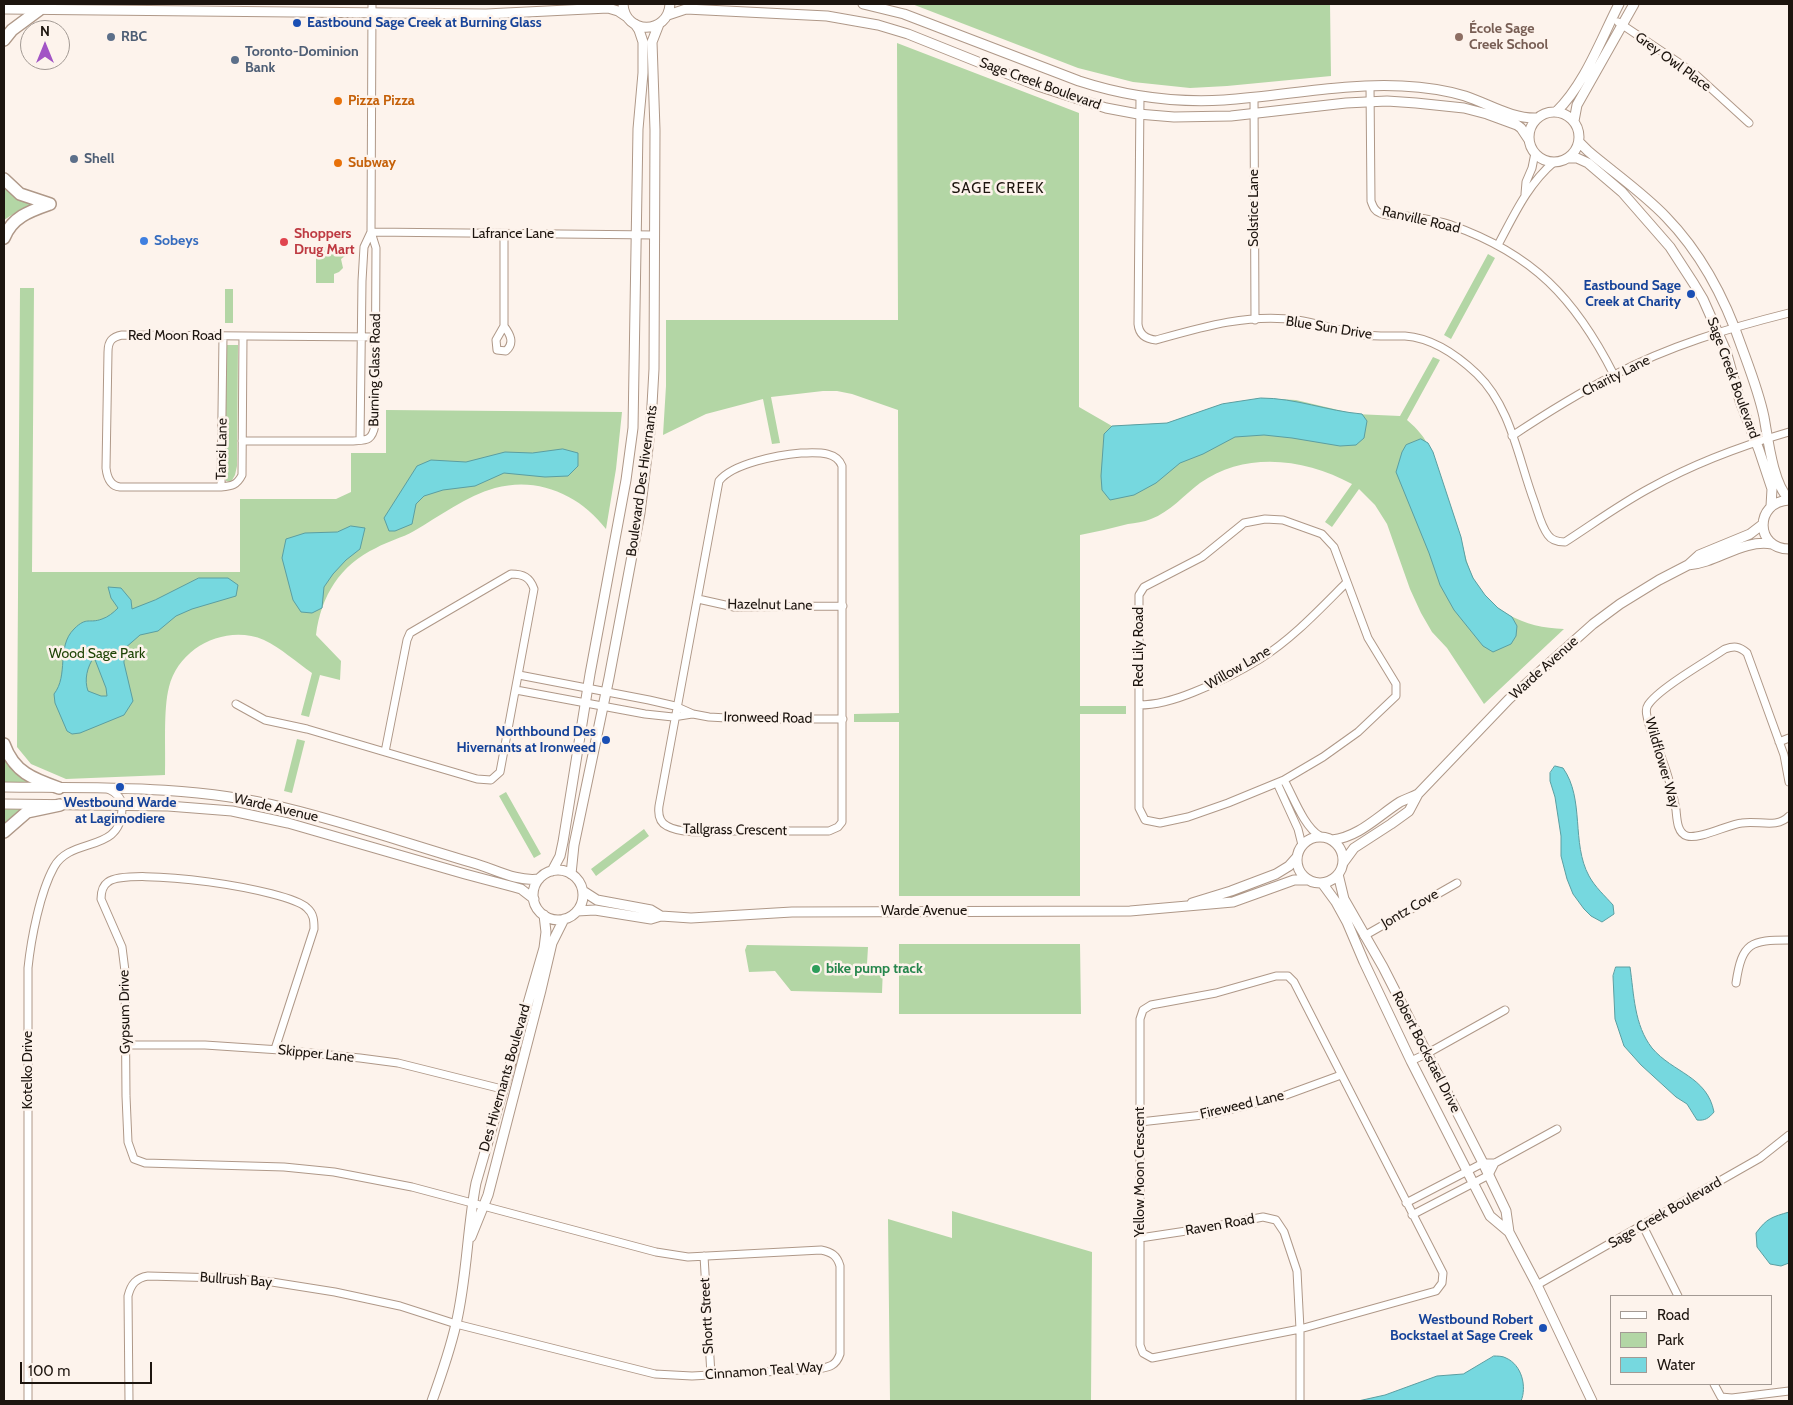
<!DOCTYPE html>
<html>
<head>
<meta charset="utf-8">
<style>
	body { margin:0 }
	#map { position:relative; width:1793px; height:1405px; overflow:hidden; background:#fdf3ec; font-family:Cabin,sans-serif }
	canvas { display:block }
	.frame { position:absolute; inset:0; border:5px solid #1d150f; pointer-events:none }
	.legend { position:absolute; left:1610px; top:1295px; width:162px; height:90px; box-sizing:border-box; background:#fdf3ec; border:1px solid #a39a94; margin:0; padding:6px 9px; list-style:none; font-size:15px; color:#1d150f }
	.legend li { display:flex; align-items:center; gap:10px; height:25px }
	.legend b { width:25px; border:1px solid #a39a94 }
	.north { position:absolute; left:20px; top:20px; width:50px; height:50px; box-sizing:border-box; background:#fdf3ec; border:1px solid #a39a94; border-radius:50%; rotate:0deg; font-size:14px; font-weight:700; line-height:20px; text-align:center; color:#1d150f }
	.north::after { content:''; display:block; margin:auto; width:18px; height:22px; background:#a254c5; clip-path:polygon(50% 0,100% 100%,50% 72%,0 100%) }
	.scale { position:absolute; left:20px; top:1362px; width:132px; height:22px; box-sizing:border-box; border:2px solid #1d150f; border-top:0; padding-left:6px; font-size:15px; line-height:18px; white-space:nowrap; color:#1d150f; -webkit-text-stroke:4px #fdf3ec; paint-order:stroke }
</style>
</head>
<body>
<div id="map">
<canvas width="1793" height="1405"></canvas>
<div class="frame"></div>
<ul class="legend">
<li><b style="height:6px;background:#fff"></b>Road</li>
<li><b style="height:14px;background:#b3d6a5"></b>Park</li>
<li><b style="height:14px;background:#76d8df"></b>Water</li>
</ul>
<div class="north">N</div>
<div class="scale">100 m</div>
</div>
<script>
const ctx = document.querySelector('canvas').getContext('2d');
ctx.lineJoin = 'round';
function fill(path, color) { ctx.fillStyle = color; ctx.fill(path, 'evenodd'); }
function strokePath(path, color, width, dash) { ctx.strokeStyle = color; ctx.lineWidth = width; ctx.lineCap = dash ? 'butt' : 'round'; ctx.setLineDash(dash || []); ctx.stroke(path); }
function drawText(font, color, halo, rows, align = 'center') {
  ctx.font = font + ' Cabin,sans-serif'; ctx.lineWidth = 5; ctx.setLineDash([]); ctx.textBaseline = 'middle'; ctx.strokeStyle = halo; ctx.fillStyle = color; for (const [text, x, y, turn = 0] of rows) {
    ctx.save(); ctx.translate(x, y); ctx.rotate((+turn || 0) * Math.PI / 180); ctx.textAlign = isNaN(turn) ? turn : align; if (halo) ctx.strokeText(text, 0, 0); ctx.fillText(text, 0, 0); ctx.restore();
  }
}
fill(new Path2D(`
	M912 4H1330L1331 76 1227 86 1190 88 1133 82 1078 68Z
	M897 43 1079 113V407L1112 426 1167 423 1222 404 1261 398 1296 400 1355 414 1400 416 1433 357 1440 360 1407 420C1429 438 1434 456 1442 482 1448 500 1455 518 1460 536 1464 549 1466 561 1471 573 1488 611 1524 628 1564 629L1484 704 1447 648 1432 632 1421 613 1410 589 1387 524 1375 505 1359 489 1332 527 1325 522 1352 484C1305 458 1245 451 1200 483 1184 495 1170 512 1151 519 1144 522 1135 523 1128 524 1112 528 1096 532 1080 535V706H1126V714H1080V896H899V722H854V714L899 713 898 410 852 394 837 391H823L771 397 780 443 772 444 763 399 706 414 663 435 666 386V320H898Z
	M4 188 18 199 34 204 21 209 4 220Z
	M316 247H334V251L339 252 345 256 341 259 343 268 339 272 334 274V283H316Z
	M1488 254 1495 258 1451 339 1444 335Z
	M20 288H34L32 572H240V499H336L351 492V453H386V410L622 412 616 469 606 529C580 495 538 476 495 488 466 496 440 516 414 531 402 538 388 541 376 548 340 565 321 596 316 635L341 661 340 680 320 675 309 717 301 715 312 673C296 662 281 648 264 640 226 624 179 647 169 687 163 710 166 750 165 775L66 779 31 764 17 747Z
	M225 289H233V323H225Z
	M226 345H238L237 466 235 475 231 482 226 481Z
	M297 739 305 741 292 793 284 791Z
	M4 754 27 779V782L4 783Z
	M506 792 541 854 534 858 499 796Z
	M4 809H25L4 825Z
	M644 829 649 836 596 876 591 869Z
	M899 944H1080L1081 1014H899Z
	M747 945 868 947 867 964 883 967 882 993 791 991 775 971 749 972 745 950Z
	M952 1211 1092 1252 1091 1401H890L888 1219 952 1238Z`), '#b3d6a5');
const water = new Path2D(`
	M1261 398C1296 398 1327 411 1362 414L1367 421 1364 438 1356 445 1340 446 1292 438 1264 435 1235 437 1203 454 1180 463 1156 483 1134 495 1110 500 1102 490 1101 476 1104 434 1112 426 1167 423 1222 404Z
	M1421 439 1428 443 1433 452 1461 537 1466 561 1473 578 1485 595 1498 608 1512 617 1517 626 1516 636 1511 644 1493 652 1483 646 1454 610 1440 585 1429 553 1396 472 1402 452 1406 445Z
	M563 449 578 453V466L568 476 545 477 504 473 475 486 443 490 424 496 416 504 412 524 395 531H389L384 518 417 466 431 460 466 462 505 452 532 453Z
	M351 526 365 528 360 549 346 560 333 574 324 587 322 608 312 613 301 612 293 600 282 558 286 539 305 533 337 532Z
	M199 578H228L238 585 236 596 192 609 176 616 158 631 140 635 124 649V663L133 701 124 715 80 733 72 734 67 731 55 703 54 694C69 675 56 647 74 629 87 616 89 624 102 619 108 617 113 613 118 608L111 598 108 587 121 588 131 600 132 609 155 600ZM94 657 106 688 107 696H101L88 691C84 680 87 667 94 657Z
	M1555 766 1563 768C1585 799 1571 843 1589 876 1595 887 1605 896 1613 905L1614 914 1602 922 1591 916 1584 909 1573 894 1567 879 1561 856V836L1555 797 1550 781V773Z
	M1616 967H1630C1634 994 1634 1025 1652 1048 1673 1073 1707 1076 1714 1112 1709 1118 1705 1121 1697 1120L1687 1104 1676 1097 1641 1065 1624 1046 1615 1019 1613 976Z
	M1789 1212V1263L1781 1266 1770 1264 1757 1247 1756 1233C1767 1218 1772 1217 1789 1212Z
	M1494 1356C1497 1356 1503 1356 1506 1358 1522 1365 1527 1387 1521 1401H1358L1385 1395 1437 1376 1463 1374Z`);
fill(water, '#76d8df');
strokePath(water, '#5b9ea1', 1);
const minor = new Path2D(`
	M372 4 371 232 655 235
	M1618 22 1694 73 1749 123
	M1370 86 1371 201C1373 206 1374 211 1380 213 1388 217 1397 215 1406 216 1421 218 1437 220 1451 225 1533 254 1575 298 1614 375
	M1140 97 1138 324C1139 334 1145 339 1156 340 1202 327 1249 313 1297 320 1318 323 1339 331 1360 334 1374 337 1390 336 1405 336 1433 338 1457 355 1477 374 1511 407 1518 458 1534 501 1538 512 1541 526 1548 535 1552 541 1559 542 1565 542 1593 524 1620 504 1650 488 1693 464 1741 446 1789 432
	M1254 97 1255 320
	M1525 194 1526 182 1532 168 1535 153
	M504 234V326C510 334 515 343 506 351L497 350 496 340 504 326
	M1498 245C1514 215 1528 184 1554 162
	M223 336 221 487C232 486 237 485 242 475L243 336
	M1512 436C1545 414 1579 393 1614 375 1669 346 1729 328 1789 313
	M242 441H351C366 440 372 442 375 425L376 248 371 232 364 247 362 281 360 440
	M801 453C815 453 836 450 842 466V822L838 827 829 831C795 831 762 831 728 831 709 831 684 835 667 826 659 822 658 814 659 806L719 481C733 463 779 455 801 453Z
	M221 487H120C110 486 107 477 106 468L108 352C108 341 112 337 122 335L375 337
	M1265 519 1283 520 1322 534 1334 547 1368 638 1396 684V696L1358 732 1323 757 1284 780 1228 803 1188 817 1160 823 1145 820 1139 808V595L1144 587 1202 557 1244 523Z
	M511 574C523 574 530 577 534 589L500 772 491 780 477 779 385 752 407 640 410 633Z
	M698 599 734 607 843 606
	M519 675 649 700 675 706 693 714 709 717 745 719H843
	M516 690 645 714 673 717 692 714
	M236 704 265 720 307 729 385 752
	M1139 705C1157 705 1177 699 1194 692 1217 683 1239 672 1260 659 1292 639 1319 610 1346 583
	M1779 742 1789 738
	M1284 780C1293 796 1304 827 1320 836
	M1789 782 1784 755 1747 653C1739 646 1734 646 1725 649 1707 661 1658 689 1648 705 1646 708 1646 712 1647 716 1649 730 1657 745 1662 759 1668 775 1673 793 1676 810 1677 819 1677 833 1687 836 1699 840 1729 824 1742 823 1758 820 1777 829 1789 816
	M1277 783 1298 829 1302 845
	M1364 936 1457 883
	M1276 976H1288L1294 982 1443 1273 1442 1283 1436 1291 1300 1329 1152 1358 1143 1353 1140 1345V1019L1143 1010 1151 1005 1216 993Z
	M1736 983C1742 942 1751 940 1789 940
	M126 1045H205L280 1050 360 1058 398 1063 502 1089
	M1411 1061 1428 1053 1505 1010
	M1140 1122 1212 1114 1278 1098 1341 1075
	M1406 1203 1483 1163H1495L1557 1129
	M1412 1215 1489 1175 1495 1163
	M1643 1226 1678 1296
	M1140 1238 1206 1228 1263 1217 1276 1220 1284 1232 1297 1271 1300 1329V1401
	M704 1256 711 1375
	M1537 1285 1760 1158 1789 1135
	M1714 1384 1721 1397 1732 1398 1789 1391
	M28 1401V968C31 939 40 892 54 867 71 836 121 854 122 809 123 799 117 793 108 789
	M129 1401 128 1296C131 1284 136 1278 148 1276L222 1278 272 1282 335 1292 400 1306 456 1324 655 1374 692 1376 818 1369C829 1367 836 1366 840 1354V1266C837 1255 831 1252 821 1250L688 1257 656 1252 412 1187 334 1172 284 1167 145 1163 134 1159 128 1142 126 1096 125 971 122 947 101 899C101 892 102 886 108 882 130 866 288 889 307 908 314 914 314 921 314 929L275 1049`);
const tertiary = new Path2D(`
	M623 4C625 35 668 35 670 4
	M863 4 904 14 1079 81C1128 97 1173 103 1224 100 1284 96 1342 83 1402 86 1423 87 1445 90 1465 96 1489 104 1512 119 1537 118
	M4 9 486 14 608 8 618 11 627 17
	M668 15 686 9 827 16 878 25 908 34 1038 86 1106 108 1138 114 1174 117 1231 116 1346 103 1387 101 1416 103 1464 108 1487 114 1517 125 1521 128 1529 140
	M1529 137a25 25 0 1 1 50 0a25 25 0 1 1-50 0Z
	M1556 112C1585 84 1601 39 1619 4
	M1574 121 1577 105 1634 4
	M1579 142 1588 151C1614 173 1643 193 1666 217 1701 253 1726 301 1742 348 1750 370 1759 393 1764 417 1768 439 1773 484 1789 499
	M1568 158H1577L1588 163 1622 192 1670 247 1694 284 1703 299 1726 351 1740 401 1759 450 1772 489 1771 506
	M1789 500C1754 502 1755 549 1789 549
	M1688 565C1717 563 1742 539 1772 544
	M4 787C98 788 194 785 286 808 348 823 409 844 470 862 493 868 515 882 539 879
	M4 804 168 806 232 811 288 823 465 874 514 887 521 889 534 899
	M1297 860a23 23 0 1 1 46 0a23 23 0 1 1-46 0Z
	M1332 840C1359 837 1378 816 1400 802 1406 799 1412 797 1418 794
	M1343 863 1354 848 1391 824 1409 811 1418 794 1509 699 1593 624 1620 604 1659 580 1688 565 1699 555 1750 534 1763 524
	M533 895a25 25 0 1 1 50 0a25 25 0 1 1-50 0Z
	M552 871 560 856 563 842 590 674 626 480 633 428 638 129 643 73V42L639 30 635 24
	M571 874 574 845 609 678 640 513 651 423 654 369 655 130 652 42 659 24
	M1338 874 1344 899 1383 967 1483 1163 1506 1211 1509 1232 1537 1285 1592 1401
	M1322 883 1336 902 1347 922 1364 962 1411 1061 1490 1216 1509 1232
	M583 891 597 900 651 910 661 916
	M1192 903 1231 891 1276 874 1289 866 1297 857
	M577 911 595 910 651 919 661 916 691 918 792 912 1130 911 1233 902 1294 880H1308
	M471 1237 488 1195 541 990 552 943 564 919
	M432 1401C441 1376 450 1350 456 1324 467 1278 467 1230 476 1183L544 948 546 932 544 915`);
const primary = new Path2D(`
	M4 40 12 30 39 10
	M4 179 20 194 50 204
	M4 238C12 217 30 211 50 204
	M4 744C14 772 33 779 59 788
	M4 832 27 812 60 805`);
strokePath(minor, '#af9888', 9);
strokePath(tertiary, '#af9888', 11);
strokePath(primary, '#af9888', 14);
strokePath(minor, '#fff', 7);
strokePath(tertiary, '#fff', 9);
strokePath(primary, '#fff', 11);
for (const [x, y, r, color] of [
	[297,23,5,"#1a4fb4"],
	[111,37,5,"#5c6f8a"],
	[1459,37,5,"#8d6e63"],
	[235,60,5,"#5c6f8a"],
	[338,101,5,"#e8710a"],
	[74,159,5,"#5c6f8a"],
	[338,163,5,"#e8710a"],
	[144,241,5,"#3f7fe0"],
	[284,242,5,"#e0444e"],
	[1691,294,5,"#1a4fb4"],
	[606,740,5,"#1a4fb4"],
	[120,787,5,"#1a4fb4"],
	[816,969,5,"#2e9e5b"],
	[1543,1328,5,"#1a4fb4"]
]) { const dot = new Path2D(); dot.arc(x, y, r, 0, 2 * Math.PI); ctx.fillStyle = color; ctx.fill(dot); strokePath(dot, '#fdf3ec', 2); }
drawText('bold 14px', '#164399', '#fdf3ec', [
	["Eastbound Sage Creek at Burning Glass",307,23,"left"],
	["Eastbound Sage",1681,286],
	["Creek at Charity",1681,302],
	["Northbound Des",596,732],
	["Hivernants at Ironweed",596,748],
	["Westbound Warde",120,803,"center"],
	["at Lagimodiere",120,819,"center"],
	["Westbound Robert",1533,1320],
	["Bockstael at Sage Creek",1533,1336]
], 'right');
drawText('bold 14px', '#785e54', '#fdf3ec', [
	["École Sage",1469,29],
	["Creek School",1469,45]
], 'left');
drawText('bold 14px', '#4e5e75', '#fdf3ec', [
	["RBC",121,37],
	["Toronto-Dominion",245,52],
	["Bank",245,68],
	["Shell",84,159]
], 'left');
drawText('14px', '#1d150f', '#fdf3ec', [
	["Grey Owl Place",1673,62,36],
	["Sage Creek Boulevard",1040,84,20],
	["Solstice Lane",1254,208,-90],
	["Ranville Road",1421,220,13],
	["Lafrance Lane",513,234],
	["Blue Sun Drive",1329,328,9],
	["Red Moon Road",175,336],
	["Burning Glass Road",375,370,-89],
	["Charity Lane",1616,376,-27],
	["Sage Creek Boulevard",1733,378,70],
	["Tansi Lane",222,449,-89],
	["Boulevard Des Hivernants",642,481,-82],
	["Hazelnut Lane",770,605,1],
	["Red Lily Road",1139,647,-90],
	["Willow Lane",1238,668,-30],
	["Warde Avenue",1544,668,-42],
	["Ironweed Road",768,718,1],
	["Wildflower Way",1662,763,74],
	["Warde Avenue",276,808,13],
	["Tallgrass Crescent",735,830,1],
	["Jontz Cove",1410,909,-30],
	["Warde Avenue",924,911],
	["Gypsum Drive",125,1012,-91],
	["Robert Bockstael Drive",1426,1052,63],
	["Skipper Lane",316,1054,6],
	["Kotelko Drive",28,1070,-90],
	["Des Hivernants Boulevard",505,1078,-74],
	["Fireweed Lane",1242,1105,-13],
	["Yellow Moon Crescent",1140,1172,-90],
	["Sage Creek Boulevard",1665,1213,-30],
	["Raven Road",1220,1225,-10],
	["Bullrush Bay",236,1280,4],
	["Shortt Street",707,1316,-93],
	["Cinnamon Teal Way",764,1371,-4]
]);
drawText('bold 14px', '#c56008', '#fdf3ec', [
	["Pizza Pizza",348,101],
	["Subway",348,163]
], 'left');
drawText('bold 14px', '#be3a42', '#fdf3ec', [
	["Shoppers",294,234],
	["Drug Mart",294,250]
], 'left');
drawText('bold 14px', '#366cbe', '#fdf3ec', [
	["Sobeys",154,241]
], 'left');
drawText('14px', '#1d4304', '#fdf3ec', [
	["Wood Sage Park",97,654]
]);
drawText('bold 14px', '#27864d', '#fdf3ec', [
	["bike pump track",826,969]
], 'left');
ctx.letterSpacing = '1px';
drawText('15px', '#1d150f', '#fdf3ec', [
	["SAGE CREEK",998,189]
]);
ctx.letterSpacing = '0px';
</script>
</body>
</html>
